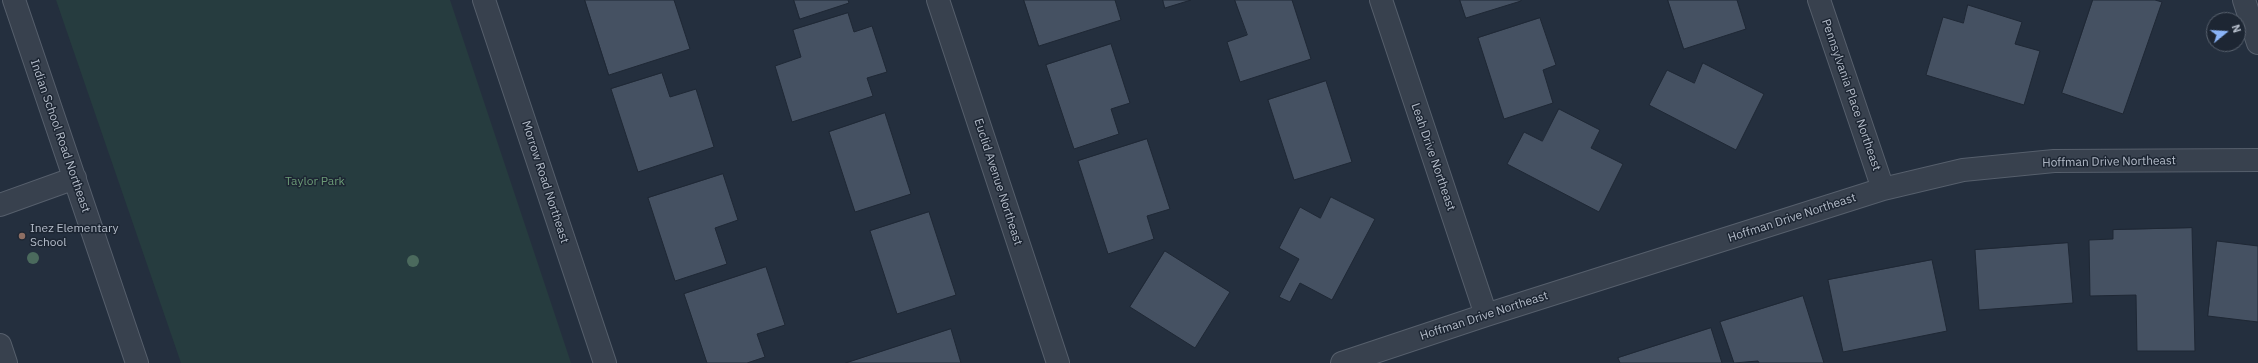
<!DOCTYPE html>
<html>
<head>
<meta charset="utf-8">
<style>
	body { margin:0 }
	#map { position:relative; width:2258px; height:363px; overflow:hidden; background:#242f3e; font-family:"IBM Plex Sans",sans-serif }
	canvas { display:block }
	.north { position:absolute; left:2206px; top:12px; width:40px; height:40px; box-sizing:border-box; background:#1d2633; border:1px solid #59626f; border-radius:50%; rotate:72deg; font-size:11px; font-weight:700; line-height:16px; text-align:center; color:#b4bcc9 }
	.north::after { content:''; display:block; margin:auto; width:14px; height:18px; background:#8ab4f8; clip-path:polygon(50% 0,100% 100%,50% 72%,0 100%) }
</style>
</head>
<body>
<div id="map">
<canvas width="2258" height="363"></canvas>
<div class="north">N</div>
</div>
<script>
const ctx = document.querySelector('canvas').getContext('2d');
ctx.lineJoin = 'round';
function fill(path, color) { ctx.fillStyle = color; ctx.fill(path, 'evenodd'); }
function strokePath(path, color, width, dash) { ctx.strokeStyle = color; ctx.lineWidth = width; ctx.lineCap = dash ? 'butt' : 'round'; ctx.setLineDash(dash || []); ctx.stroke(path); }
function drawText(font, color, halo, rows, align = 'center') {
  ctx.font = font + ' "IBM Plex Sans",sans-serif'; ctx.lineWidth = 3; ctx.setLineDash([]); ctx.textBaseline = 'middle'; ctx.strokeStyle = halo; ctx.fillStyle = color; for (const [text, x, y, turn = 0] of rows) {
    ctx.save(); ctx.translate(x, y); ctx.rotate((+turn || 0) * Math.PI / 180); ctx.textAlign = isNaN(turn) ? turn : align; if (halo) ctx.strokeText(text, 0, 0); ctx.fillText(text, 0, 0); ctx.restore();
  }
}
fill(new Path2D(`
	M56 0H450L571 363H181Z`), '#263c3f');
const building = new Path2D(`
	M585 0H674L690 49 609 75Z
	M794 0H848L849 3 800 19Z
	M1024 0H1115L1121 20 1039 46Z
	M1163 0H1191L1165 8Z
	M1235 0H1292L1311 59 1240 82 1227 42 1247 35Z
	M1460 0H1521V1L1466 18Z
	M1668 0H1737L1746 29 1684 49Z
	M2093 0H2155L2162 2 2123 114 2062 93Z
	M1968 5 2022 22 2015 44 2040 51 2024 105 1926 75 1943 17 1963 23Z
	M848 13 854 32 872 26 887 72 867 78 873 96 792 122 775 66 801 57 793 30Z
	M1540 18 1556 65 1543 70 1553 103 1504 119 1478 38Z
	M1111 44 1130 103 1111 109 1119 134 1074 149 1046 65Z
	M1703 63 1764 94 1736 150 1649 105 1667 70 1694 83Z
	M662 73 670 97 696 89 714 147 638 172 611 89Z
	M1326 81 1352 162 1294 180 1268 100Z
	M1559 109 1600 130 1591 148 1623 164 1599 212 1507 164 1524 132 1542 141Z
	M885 113 911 194 855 212 829 132Z
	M1147 139 1170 209 1147 216 1154 239 1108 254 1078 161Z
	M723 174 738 220 715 228 727 264 675 281 648 198Z
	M1331 197 1375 219 1332 300 1300 283 1290 302 1279 297 1299 259 1279 248 1300 207 1320 218Z
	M929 212 956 295 897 314 870 231Z
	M2192 228 2195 351H2137L2136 295 2090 296 2089 240 2113 239V230Z
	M2217 241 2258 246V322L2208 316Z
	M2068 243 2073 303 1979 310 1975 250Z
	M1165 251 1230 292 1195 348 1130 307Z
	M1932 260 1947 331 1843 352 1828 280Z
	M766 267 785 325 757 334 765 357 747 363H707L684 294Z
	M1803 296 1824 363H1759L1758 361 1734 363 1720 322Z
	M1711 328 1722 363H1620L1618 358Z
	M951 329 961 363H846Z`);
fill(building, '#455162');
strokePath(building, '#1f2835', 1);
const minor = new Path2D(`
	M14 0 137 363
	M484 0 605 363
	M938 0 1058 363
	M1381 0 1486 315
	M1819 0 1883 189
	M2244 0 2258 43
	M0 205 75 178
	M0 345 6 363
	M1342 363 1486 315 1883 189 1963 170 2054 161 2258 160`);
strokePath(minor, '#565f6c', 24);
strokePath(minor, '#38414e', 22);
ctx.fillStyle = '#4b6a5d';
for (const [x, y] of [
	[33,258],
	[413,261]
]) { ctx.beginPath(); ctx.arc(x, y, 6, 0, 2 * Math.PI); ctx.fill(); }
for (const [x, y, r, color] of [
	[22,236,4,"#8d6e63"]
]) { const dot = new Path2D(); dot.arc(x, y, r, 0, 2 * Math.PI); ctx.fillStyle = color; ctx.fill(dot); strokePath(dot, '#1d2633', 1.5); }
drawText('12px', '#b4bcc9', '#1d2633', [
	["Pennsylvania Place Northeast",1851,95,71],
	["Indian School Road Northeast",60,136,71],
	["Leah Drive Northeast",1433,157,71],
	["Hoffman Drive Northeast",2109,162,-1],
	["Morrow Road Northeast",545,182,72],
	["Euclid Avenue Northeast",998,182,72],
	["Hoffman Drive Northeast",1792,218,-18],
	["Hoffman Drive Northeast",1484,316,-18]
]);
drawText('12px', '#6b9a76', '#1d2633', [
	["Taylor Park",315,182]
]);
drawText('12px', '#b4bcc9', '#1d2633', [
	["Inez Elementary",30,229],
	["School",30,243]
], 'left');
</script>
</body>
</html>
